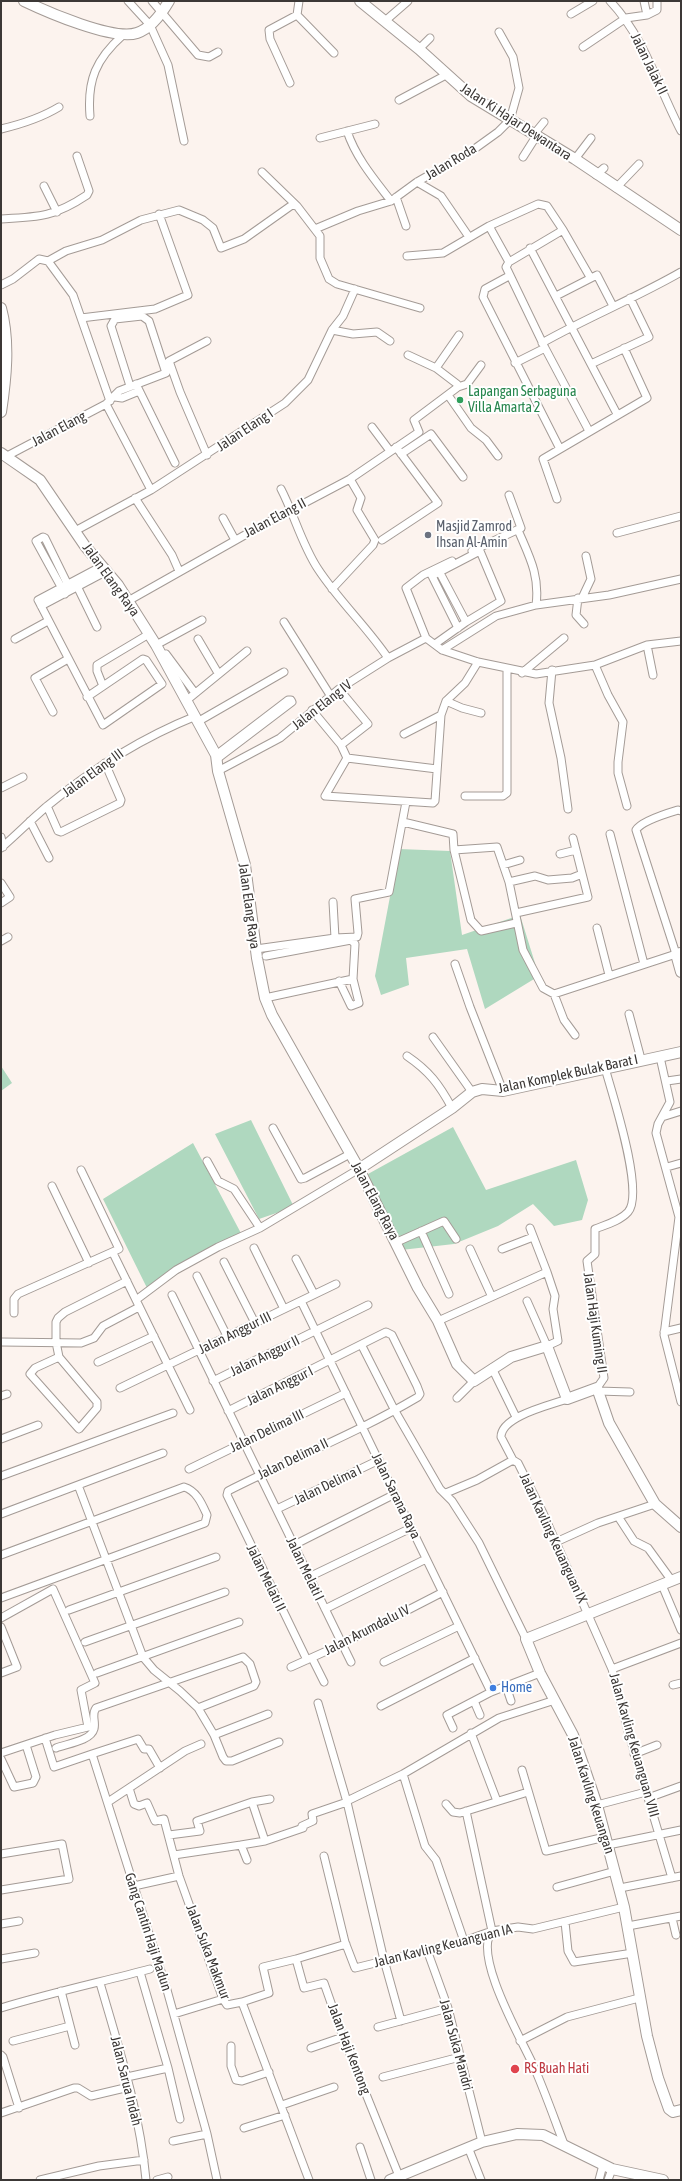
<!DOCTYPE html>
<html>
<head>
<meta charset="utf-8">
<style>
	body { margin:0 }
	#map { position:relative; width:682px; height:2181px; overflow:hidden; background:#fcf3ee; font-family:"Asap Condensed",sans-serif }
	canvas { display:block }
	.frame { position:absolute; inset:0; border:2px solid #3c3836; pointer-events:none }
</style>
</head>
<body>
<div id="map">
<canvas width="682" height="2181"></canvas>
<div class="frame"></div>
</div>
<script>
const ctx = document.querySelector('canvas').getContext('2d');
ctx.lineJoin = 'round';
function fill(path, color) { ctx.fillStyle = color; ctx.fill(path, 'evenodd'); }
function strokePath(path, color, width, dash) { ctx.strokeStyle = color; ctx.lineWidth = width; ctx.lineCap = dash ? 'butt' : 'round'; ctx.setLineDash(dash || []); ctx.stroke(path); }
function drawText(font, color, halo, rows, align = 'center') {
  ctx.font = font + ' "Asap Condensed",sans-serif'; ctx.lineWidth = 4; ctx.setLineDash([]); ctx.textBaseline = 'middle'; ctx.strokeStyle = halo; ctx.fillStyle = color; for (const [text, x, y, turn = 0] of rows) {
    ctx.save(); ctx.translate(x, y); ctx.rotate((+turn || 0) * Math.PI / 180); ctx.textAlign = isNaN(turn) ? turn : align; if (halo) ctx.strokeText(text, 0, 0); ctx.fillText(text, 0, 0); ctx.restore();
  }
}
fill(new Path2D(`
	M399 849 450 851 462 935 520 915 539 976 485 1009 467 949 406 958 409 985 381 995 375 976Z
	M1 1066 12 1083 1 1091Z
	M251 1120 294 1207 259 1219 215 1134Z
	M453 1127 486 1190 576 1160 588 1200 582 1220 554 1226 533 1204 498 1226 454 1244 401 1250 368 1174Z
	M193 1143 243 1237 184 1270 149 1292 103 1199Z`), '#afd8bf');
const street = new Path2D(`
	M128 1 150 25 168 65 184 141
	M152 1 198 55 209 57 218 52
	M610 1C645 38 658 87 681 131
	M644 1 647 15
	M571 14 593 1
	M297 15 334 53
	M297 15 299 1
	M385 21 408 1
	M583 47 626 18 647 15 657 10V1
	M419 49 430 38
	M290 83 270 39 269 30 297 15
	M399 100 446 75
	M90 116C87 80 96 59 123 35
	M1 129C22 124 41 118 59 107
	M347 131C356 158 374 179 391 201
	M535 133 544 122
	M320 138 375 124
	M523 157 537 135
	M575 159 591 138
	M262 172 297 206
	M596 175 604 168
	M417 182 441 196 469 237
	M44 186 57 212
	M616 188 639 164
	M396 197 406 226
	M1 219C39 217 54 217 87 195L89 191 77 156
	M315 229 358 211 391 201 417 182 473 150 498 132 510 120 519 88 513 57 499 32
	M563 230 509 262 506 267 545 348 589 431
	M530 248 617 414
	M407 256 443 253 489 226
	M48 261 73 295 110 401
	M509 262 489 226 538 204 547 206 563 230 590 277
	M509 276 485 289 483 297 560 449
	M1 285 13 279 39 259 48 261 66 251 102 240 141 220 179 210 203 220 213 228 221 248 244 239 292 205 297 206 320 236V258L329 279 337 284 420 308
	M556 296 597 275 613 306
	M81 318 155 309 188 295 159 214
	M332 330 353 334 377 332 390 341
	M207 341 169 361 180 392 207 455
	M542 343C588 317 636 298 681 272
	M408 355 436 368 457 384 458 387
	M515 363 545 348
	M591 364 649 337 630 298
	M436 368 459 335
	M136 384 175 463
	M448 395 471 428 486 440 498 456
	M115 397 122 398 139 391
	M106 404 151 490
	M372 427 390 451
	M401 454 431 434 463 477
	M7 456 106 404 119 391 166 373 149 321 142 316 115 319 111 326 130 386
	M281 489C294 514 302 545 318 569 339 601 367 627 388 658
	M135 498 172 555 179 571
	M557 499 543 459 647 398 624 348
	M223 518 235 540
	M518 530C529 556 540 575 536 605
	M75 531 151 490 285 403 308 380 332 330 343 316 355 289
	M617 533 681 516
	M382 540 438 503 396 447
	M472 551 521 528 509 495
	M440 573 466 622
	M76 584 97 627
	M332 589 373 545 375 540 357 510 361 498 350 479
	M65 594 36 541 43 537 45 538 68 585
	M578 598 576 615 584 624
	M582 598 591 579 586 556
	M128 601 259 527 350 479 419 432 414 420 458 387 467 384 481 365
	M41 606 107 571
	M284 622 330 695
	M426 638 442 650 478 662 536 674 595 665 647 645 681 641
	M426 638 406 588 423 575 452 561
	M15 639 48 621
	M198 639 218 673
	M435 644 466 622 501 601 480 551 432 576 458 628
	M156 645 202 620
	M647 645 653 675
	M442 650 496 616 536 605 609 595 681 579
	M166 654 195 693
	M595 665 608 695 623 722 618 762V773L627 806
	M552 670 549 703 561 758 568 809
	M522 673 564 638
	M103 686 97 671V665L149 634
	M339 689 368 724 341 745
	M87 697 143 659 146 660 162 684 103 725 38 600 102 566
	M187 700 247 651
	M446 701 462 708 481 713
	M312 710 341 745 347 758
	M53 712 35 678 68 659
	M199 721 284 672
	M404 734 441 715 446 701 465 683 478 662
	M216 755 288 700H291L292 702 217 759
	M347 758 325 796 433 803 435 801 441 715
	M347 758 437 769
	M218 771 280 738 339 689 388 658 426 638
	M1 788 23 777
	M465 796H503L507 793V669
	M47 806 58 831 61 832 120 803 121 800 105 763
	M30 821 49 858
	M403 822 453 834 454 850 471 920 481 931 516 923
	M610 834 644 964
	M1 837 3 847
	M1 848C16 835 31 820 46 807 92 769 141 738 196 716
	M454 850 497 847 509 882 523 950 543 988 554 994 564 1020 575 1035
	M560 854 576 850
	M503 865 520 860
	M509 882 535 876 548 880 572 878 582 874
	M1 883 10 897 1 903
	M333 902 335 938
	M516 913 588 897 573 838
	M597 928 609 975
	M1 941 8 937
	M256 949 335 938 357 937 358 933 355 899 389 892 406 802
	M455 964 470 1007 503 1091
	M339 981 351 1006 359 1003 353 979
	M554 994 676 954 636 830C641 821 668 813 678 810L681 811
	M265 998 353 979 355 944 351 940 266 956
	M629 1014 641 1059
	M433 1037 472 1092
	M407 1056C429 1071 439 1084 452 1108
	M660 1057 670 1102 658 1124 656 1133 679 1217 664 1335 681 1402
	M667 1081 681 1079
	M662 1117 681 1111
	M273 1128 301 1179 305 1178 350 1154
	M207 1161 218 1181 234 1189 260 1228
	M667 1167 681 1163
	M52 1186 89 1263
	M421 1231 449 1294
	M397 1242 444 1221 456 1239
	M254 1248 284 1309
	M470 1249 491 1295
	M502 1249 533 1237
	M113 1253 190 1410
	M296 1259 314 1294
	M224 1262 255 1323
	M197 1276 227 1336
	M172 1295 351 1662
	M136 1300 176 1270 218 1247 260 1228 359 1169
	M301 1301 491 1692
	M527 1301 547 1346 558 1341 553 1309 555 1296 547 1272
	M14 1313V1299L18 1294 119 1249 81 1170
	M438 1321 547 1272 530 1228
	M664 1332 681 1328
	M1 1342 81 1343 94 1338 103 1326 139 1307
	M362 1346 395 1411 440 1489 452 1501 479 1543 526 1639
	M59 1357 35 1368 30 1374 79 1429 97 1408V1402L59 1357 56 1342V1322L58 1318 65 1312 127 1281
	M98 1362 154 1336
	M492 1368 516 1417
	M213 1381 368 1305
	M120 1388 336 1284
	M597 1388 604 1378 587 1261 595 1254V1229C605 1225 620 1221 628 1212 645 1193 612 1093 605 1068
	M598 1391 630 1392
	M1 1396 7 1394
	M457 1398 474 1381
	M567 1399C551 1405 501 1416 501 1437L513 1460 518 1463 543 1513 612 1669 628 1731 672 1878
	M228 1411 386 1332 392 1335 417 1386 420 1394 418 1397C357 1433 291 1459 228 1491L227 1495 307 1660
	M1 1439 38 1425
	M189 1469 346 1393
	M1 1476 173 1413
	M78 1485 143 1657 154 1670 180 1691 198 1708 214 1735 223 1757 226 1761H232L279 1742
	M446 1493 477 1480 513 1460
	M277 1509 379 1460
	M1 1514 163 1453
	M619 1518 634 1541 648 1548 672 1581
	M556 1542 598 1523 655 1504
	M294 1545 395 1494
	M1 1555 184 1487C197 1491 202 1504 207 1515L205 1523 1 1598
	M309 1577 411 1528
	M662 1585 681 1630
	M325 1609 426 1559
	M69 1610 216 1557
	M1 1618 53 1589 95 1683 81 1690 88 1727 55 1735 1 1753
	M1 1627 17 1667 1 1673
	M85 1642 225 1592
	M312 1658 324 1682
	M384 1662 459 1626
	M291 1667 342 1644 443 1592
	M612 1669 681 1643
	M97 1673 239 1622
	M673 1685 681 1683
	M506 1686 511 1701
	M474 1701 480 1715
	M318 1703 347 1802 384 1960 401 2021
	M381 1706 475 1658
	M453 1728 447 1715 491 1692 540 1673
	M471 1733 497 1801
	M214 1735 268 1714
	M45 1738 54 1767 92 1754 167 1990 207 2134 217 2180
	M56 1748C66 1744 91 1741 94 1729 96 1721 91 1715 96 1708L243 1657 250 1664 256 1682 254 1686 198 1708
	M92 1754 138 1739 144 1749H149L160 1768
	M634 1754 657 1745
	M1 1759 14 1787 33 1783 36 1777 26 1745
	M522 1770 546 1851 605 1837
	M403 1774 425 1846 436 1860 464 1941
	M129 1788 134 1804 139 1806 147 1803 155 1821 164 1819 179 1876 223 1999 227 2005 242 2002 243 2005 309 2180
	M648 1798 681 1786
	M347 1801 403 1774 499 1718 555 1700
	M108 1802 185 1751 201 1744
	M252 1802 265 1841
	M446 1804 453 1812 460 1813 528 1792
	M597 1805 646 1792
	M466 1811 492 1931
	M169 1835 200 1831 197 1821 252 1802 270 1799
	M241 1845 265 1841 303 1828 302 1826 313 1821 312 1814 347 1802
	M608 1845 681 1830
	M1 1854 62 1844 69 1879 1 1890
	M174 1855 241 1845 247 1860
	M324 1856 345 1942 355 1968 464 1941 492 1931 518 1927 533 1929 624 1907
	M134 1886 179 1876
	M557 1887 615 1871
	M620 1888 681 1876
	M672 1918 676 1935
	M565 1922 568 1951 574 1962 633 1953
	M1 1924 19 1921
	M628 1926 681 1916
	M492 1931C472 1955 523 2042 534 2067 545 2092 554 2118 564 2144
	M346 1944 296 1959 304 1988 324 1983 343 2037 399 2176
	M427 1950 448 2008 482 2142
	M1 1959 35 1953
	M140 1972 168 2068 180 2119
	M100 1983C119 2048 140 2113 146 2180
	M61 1991 75 2045
	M242 2002 269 1993 263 1967 296 1959
	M1 2008C50 1993 101 1982 150 1969
	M174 2014 223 1999
	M378 2027 448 2008
	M13 2041 70 2026
	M520 2041 567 2017 639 1998
	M231 2046V2066L236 2080 242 2081 269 2072
	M311 2048 343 2037
	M1 2055 3 2057 19 2108
	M127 2077 168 2068
	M383 2077 460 2057
	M282 2105 334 2087
	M1 2113 74 2088H78L91 2096 129 2087
	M244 2128 285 2115
	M173 2141 207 2134
	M360 2147 371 2180
	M468 2147 481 2180
	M40 2180 99 2166 144 2160
	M157 2180 168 2177
	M599 2180 603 2165
	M608 2180 612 2169`);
const secondary = new Path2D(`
	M24 1C47 12 114 41 137 33 152 28 162 13 169 1
	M360 1 419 49 471 96 575 159 681 230
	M1 308C10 341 6 379 1 412
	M1 453 40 480 85 546 118 585 156 645 216 755 218 771 245 865 257 958 265 998 272 1015 359 1169 418 1288 438 1321 457 1364 474 1381 511 1357 547 1346 567 1399 597 1388 609 1423 655 1504 681 1527
	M681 953 676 954 681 972
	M359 1169 452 1108 472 1092 482 1089 503 1091 681 1052
	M681 1577 526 1639 540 1673 573 1735 597 1805 624 1907 647 2036 658 2078 669 2109 673 2112 681 2110
	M390 2180 482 2142 517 2134 543 2135 612 2169 663 2180`);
strokePath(street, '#a49b96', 9);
strokePath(secondary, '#a49b96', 12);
strokePath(street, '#fff', 7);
strokePath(secondary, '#fff', 10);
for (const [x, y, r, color] of [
	[460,400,4,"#2e9e5b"],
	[428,535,4,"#6b7280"],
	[493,1688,4,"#3f7fe0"],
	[515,2069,5,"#e0444e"]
]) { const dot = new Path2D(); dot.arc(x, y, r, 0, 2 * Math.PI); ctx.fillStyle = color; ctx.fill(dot); strokePath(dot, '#fff', 1.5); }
drawText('14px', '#3c3836', '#fff', [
	["Jalan Jalak II",649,64,64],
	["Jalan Ki Hajar Dewantara",516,122,33],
	["Jalan Roda",451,162,-31],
	["Jalan Elang",59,429,-28],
	["Jalan Elang I",245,430,-34],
	["Jalan Elang II",275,518,-28],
	["Jalan Elang Raya",111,580,54],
	["Jalan Elang IV",322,705,-38],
	["Jalan Elang III",93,773,-36],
	["Jalan Elang Raya",249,906,82],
	["Jalan Komplek Bulak Barat I",568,1074,-12],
	["Jalan Elang Raya",375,1201,62],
	["Jalan Haji Kuming II",595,1323,82],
	["Jalan Anggur III",235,1333,-26],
	["Jalan Anggur II",265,1356,-26],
	["Jalan Anggur I",280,1386,-26],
	["Jalan Delima III",267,1431,-26],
	["Jalan Delima II",293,1459,-26],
	["Jalan Delima I",328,1485,-26],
	["Jalan Sarana Raya",396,1496,64],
	["Jalan Kavling Keuanguan IX",553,1538,65],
	["Jalan Melati I",305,1569,64],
	["Jalan Melati II",266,1578,64],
	["Jalan Arumdalu IV",367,1630,-27],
	["Jalan Kavling Keuanguan VIII",634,1745,74],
	["Jalan Kavling Keuangan",591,1795,72],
	["Gang Cantin Haji Madun",148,1932,72],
	["Jalan Kavling Keuanguan IA",443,1946,-14],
	["Jalan Suka Makmur",208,1952,69],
	["Jalan Suka Mandri",456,2045,75],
	["Jalan Haji Kentong",349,2049,69],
	["Jalan Sarua Indah",126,2081,76]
]);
drawText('14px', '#27864d', '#fff', [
	["Lapangan Serbaguna",468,392],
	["Villa Amarta 2",468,408]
], 'left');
drawText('14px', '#5b616d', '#fff', [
	["Masjid Zamrod",436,527],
	["Ihsan Al-Amin",436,543]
], 'left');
drawText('14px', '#366cbe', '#fff', [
	["Home",501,1688]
], 'left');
drawText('14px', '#be3a42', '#fff', [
	["RS Buah Hati",524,2069]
], 'left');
</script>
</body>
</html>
